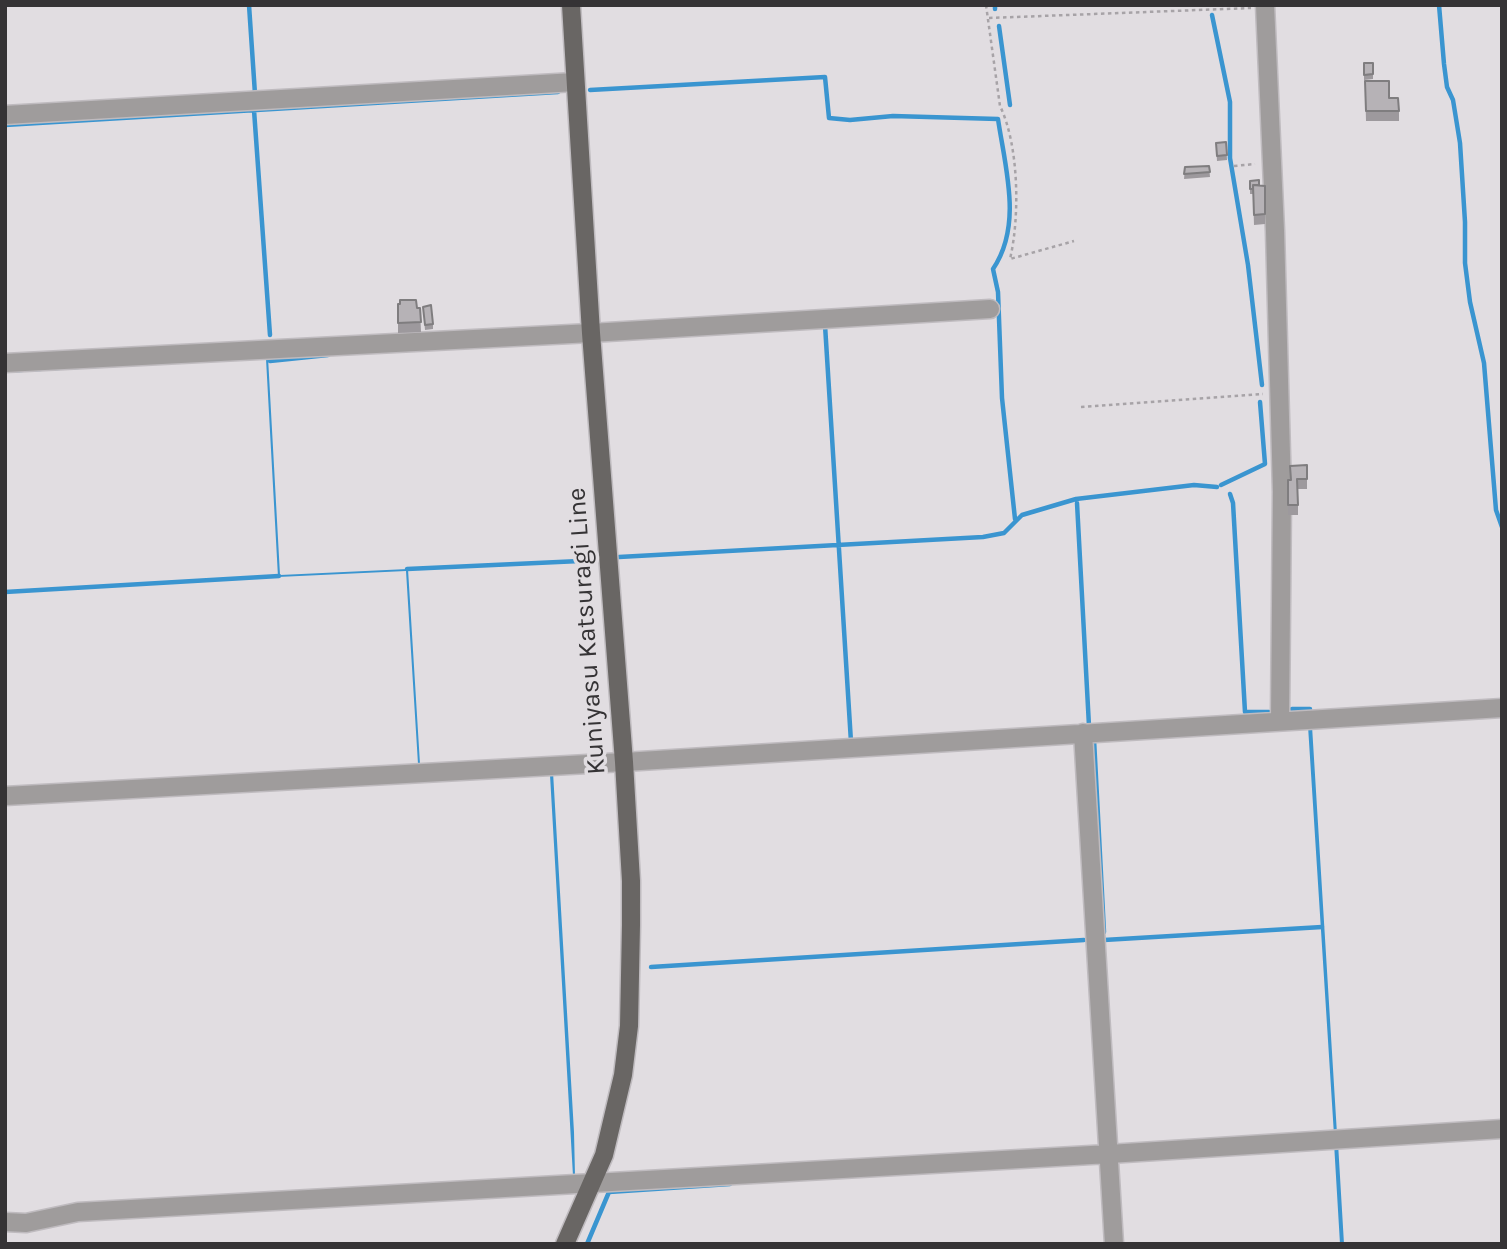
<!DOCTYPE html>
<html>
<head>
<meta charset="utf-8">
<style>
	body { margin:0 }
	#map { position:relative; width:1507px; height:1249px; overflow:hidden; background:#e1dde1; font-family:Karla,sans-serif }
	canvas { display:block }
	.frame { position:absolute; inset:0; border:7px solid #353335; pointer-events:none }
</style>
</head>
<body>
<div id="map">
<canvas width="1507" height="1249"></canvas>
<div class="frame"></div>
</div>
<script>
const ctx = document.querySelector('canvas').getContext('2d');
ctx.lineJoin = 'round';
function fill(path, color) { ctx.fillStyle = color; ctx.fill(path, 'evenodd'); }
function strokePath(path, color, width, dash) { ctx.strokeStyle = color; ctx.lineWidth = width; ctx.lineCap = dash ? 'butt' : 'round'; ctx.setLineDash(dash || []); ctx.stroke(path); }
function drawText(font, color, halo, rows, align = 'center') {
  ctx.font = font + ' Karla,sans-serif'; ctx.lineWidth = 7; ctx.setLineDash([]); ctx.textBaseline = 'middle'; ctx.strokeStyle = halo; ctx.fillStyle = color; for (const [text, x, y, turn = 0] of rows) {
    ctx.save(); ctx.translate(x, y); ctx.rotate((+turn || 0) * Math.PI / 180); ctx.textAlign = isNaN(turn) ? turn : align; if (halo) ctx.strokeText(text, 0, 0); ctx.fillText(text, 0, 0); ctx.restore();
  }
}
fill(new Path2D(`
	M268 357 280 575 408 569 420 764H418L406 571 278 577 266 359 5 373V370Z
	M1308 726H1312L1337 1134 1334 1135Z
	M553 772 574 1132 575 1176H573L550 775Z
	M1334 1143H1338L1344 1244H1340Z`), '#3a95d0');
strokePath(new Path2D(`
	M249 5 255 94
	M995 5V9
	M1439 5 1444 64 1447 87 1453 100 1460 143 1465 222V263L1470 302 1484 363 1496 510 1502 527
	M1212 15 1230 102V158L1248 265 1262 385
	M999 26 1010 105
	M590 90 825 77 829 118 850 120 893 116 998 119C1005 167 1023 225 993 269L998 292 1002 398 1015 519
	M254 110 270 335
	M5 125 558 92
	M822 325H825L851 742
	M270 361 328 355
	M1221 485 1265 464 1260 402
	M1230 494 1233 503 1245 712H1269
	M1077 503 1089 726
	M619 557 983 537 1004 533 1022 515 1076 499 1194 485 1217 487
	M407 569 580 561
	M5 592 279 576
	M1292 709H1310V714
	M1094 739 1104 932
	M1104 940 1322 927
	M651 967 1084 940
	M587 1244 609 1192 730 1184`), '#3a95d0', 4.5);
const minor = new Path2D(`
	M1265 5 1275 231 1282 492 1280 720
	M5 115 575 82
	M5 363 591 333 990 309
	M1083 733 1114 1244
	M5 796 624 762 1502 708
	M5 1222 26 1223 78 1212 1109 1154 1502 1129`);
const major = new Path2D(`
	M565 1244 604 1155 623 1075 629 1026 631 925V881L624 762 591 333 571 5`);
strokePath(minor, '#bfbbbf', 21);
strokePath(major, '#bfbbbf', 21);
strokePath(new Path2D(`
	M986 5 1000 106C1019 145 1020 217 1010 259L1074 241
	M989 18 1251 8
	M1234 166 1255 164
	M1081 407 1263 394`), '#a7a3a7', 2.5, [3.5, 3.5]);
strokePath(minor, '#9f9c9c', 18);
strokePath(major, '#696664', 18);
fill(new Path2D(`
	M1364 63H1373V79L1364 80Z
	M1365 81 1399 111V121H1366Z
	M1226 142 1227 160 1217 161 1216 143Z
	M1209 166 1210 177 1184 179 1185 167Z
	M1250 181 1259 185 1265 186V224L1254 225 1253 194H1250Z
	M398 304 420 308 421 332 398 333Z
	M423 307 433 324V329L425 330Z
	M1307 465V489H1298V515H1288V480H1291Z`), '#9d999d');
const building = new Path2D(`
	M1364 63H1373V74L1364 75Z
	M1365 81H1389V98H1398L1399 111H1366Z
	M1226 142 1227 155 1217 156 1216 143Z
	M1209 166 1210 172 1184 174 1185 167Z
	M1259 180V185H1253V189H1250V181Z
	M1253 185 1265 186V214L1254 215Z
	M400 300H416L417 308H420L421 322 398 323V304H400Z
	M431 305 433 324 425 325 423 307Z
	M1307 465V479H1297L1298 505H1288V480H1291L1290 466Z`);
fill(building, '#b6b2b6');
strokePath(building, '#7f7d7f', 2);
drawText('26px', '#353335', '#e1dde1', [
	["Kuniyasu Katsuragi Line",587,631,-94]
]);
</script>
</body>
</html>
